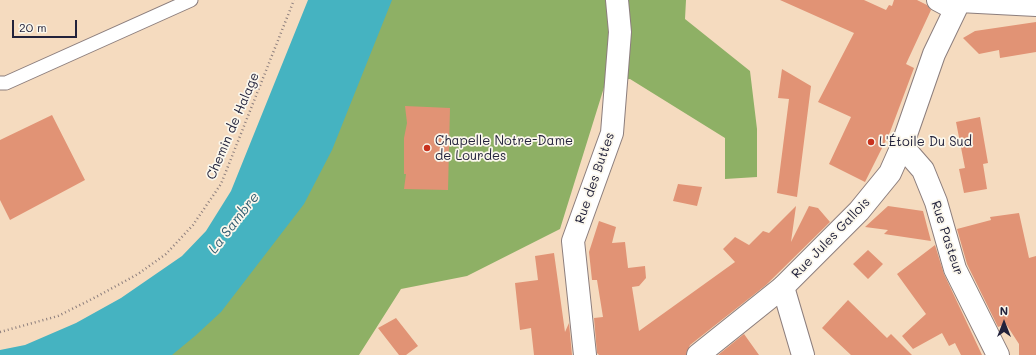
<!DOCTYPE html>
<html>
<head>
<meta charset="utf-8">
<style>
	body { margin:0 }
	#map { position:relative; width:1036px; height:355px; overflow:hidden; background:#f5dbbf; font-family:Mali,sans-serif }
	canvas { display:block }
	.north { position:absolute; left:984px; top:303px; width:40px; height:40px; -webkit-text-stroke:3px #fbf7ec; paint-order:stroke; rotate:0deg; font-size:11px; font-weight:700; line-height:16px; text-align:center; color:#22223b }
	.north::after { content:''; display:block; margin:auto; width:14px; height:18px; background:#22223b; clip-path:polygon(50% 0,100% 100%,50% 72%,0 100%) }
	.scale { position:absolute; left:12px; top:20px; width:65px; height:18px; box-sizing:border-box; border:2px solid #22223b; border-top:0; padding-left:5px; font-size:12px; line-height:14px; white-space:nowrap; color:#22223b; -webkit-text-stroke:3px #fbf7ec; paint-order:stroke }
</style>
</head>
<body>
<div id="map">
<canvas width="1036" height="355"></canvas>
<div class="north">N</div>
<div class="scale">20 m</div>
</div>
<script>
const ctx = document.querySelector('canvas').getContext('2d');
ctx.lineJoin = 'round';
function fill(path, color) { ctx.fillStyle = color; ctx.fill(path, 'evenodd'); }
function strokePath(path, color, width, dash) { ctx.strokeStyle = color; ctx.lineWidth = width; ctx.lineCap = dash ? 'butt' : 'round'; ctx.setLineDash(dash || []); ctx.stroke(path); }
function drawText(font, color, halo, rows, align = 'center') {
  ctx.font = font + ' Mali,sans-serif'; ctx.lineWidth = 3.5; ctx.setLineDash([]); ctx.textBaseline = 'middle'; ctx.strokeStyle = halo; ctx.fillStyle = color; for (const [text, x, y, turn = 0] of rows) {
    ctx.save(); ctx.translate(x, y); ctx.rotate((+turn || 0) * Math.PI / 180); ctx.textAlign = isNaN(turn) ? turn : align; if (halo) ctx.strokeText(text, 0, 0); ctx.fillText(text, 0, 0); ctx.restore();
  }
}
fill(new Path2D(`
	M374 0H686L685 19 750 71 757 129V177L725 179V138L630 79 606 81 560 229 467 276 401 289 359 355H153Z`), '#8eb065');
fill(new Path2D(`
	M308 0H392L332 150 304 204 221 312 195 336 172 355H0V350L25 345 76 323 121 298 182 256 206 231 231 191Z`), '#45b3c1');
fill(new Path2D(`
	M780 0H864L886 10 889 5 892 6 894 0H917L927 5 931 10 906 64 914 68 890 132 865 182 829 164 851 117 818 102 854 33Z
	M1036 22V52L1000 58 999 50 979 54 963 38 975 31Z
	M782 69 811 86 797 197 777 193 789 99 778 98Z
	M405 106 450 108 448 190 404 189 406 174H404V138L407 123Z
	M52 115 85 180 10 220 0 200V140Z
	M980 117 988 163 983 164 987 189 964 193 959 169 965 168 956 122Z
	M678 184 702 187 697 206 673 201Z
	M796 206 791 242 809 206 818 208 830 222 766 285 690 345 686 355H599L597 353 594 318 603 317 597 280H592L589 252 599 221 616 227 612 243 625 242 628 268 645 266 646 278 639 286 632 287 639 331 735 262 723 249 735 237 749 245 763 231 769 233Z
	M888 206 923 211 931 241 884 234 888 230 865 227Z
	M1019 213 1029 258 1036 256V355H1019V344L1006 324 998 327 967 264 957 229 991 220 990 217Z
	M935 245 944 274 982 355H961L955 343 949 346 942 333 913 349 902 336 926 314 897 274Z
	M868 250 883 264 868 279 853 264Z
	M554 253 565 332 569 323 572 355H534L531 328 520 330 515 283 538 280 535 256Z
	M848 300 887 338 891 334 912 355H851L822 328Z
	M396 318 418 346 406 355H399L378 328Z
	M744 334 759 355H718Z`), '#e19375');
const service = new Path2D(`
	M0 83H6L191 0`);
const minor = new Path2D(`
	M938 0 955 9
	M902 146 923 170 936 202 955 269 998 355
	M783 287 803 355
	M585 355 573 241 612 133 620 32 617 0`);
const tertiary = new Path2D(`
	M959 1 1036 5
	M698 355 783 287 859 211 890 173 902 146 934 54 960 0`);
strokePath(service, '#8c7e7d', 15);
strokePath(minor, '#8c7e7d', 24);
strokePath(tertiary, '#8c7e7d', 24);
strokePath(new Path2D(`
	M0 332 58 316 96 297 138 274 166 254 193 225 221 184 294 0`), '#8c7e7d', 2.5, [1, 3]);
strokePath(service, '#fff', 13);
strokePath(minor, '#fff', 22);
strokePath(tertiary, '#fff', 22);
for (const [x, y, r, color] of [
	[871,142,4,"#c8321e"],
	[427,148,4,"#c8321e"]
]) { const dot = new Path2D(); dot.arc(x, y, r, 0, 2 * Math.PI); ctx.fillStyle = color; ctx.fill(dot); strokePath(dot, '#fbf7ec', 1.5); }
drawText('13px', '#22223b', '#fbf7ec', [
	["Chemin de Halage",233,126,-67],
	["Rue des Buttes",595,178,-71],
	["Rue Jules Gallois",831,238,-46],
	["Rue Pasteur",947,238,72]
]);
drawText('13px', '#22223b', '#fbf7ec', [
	["Chapelle Notre-Dame",435,141],
	["de Lourdes",435,156],
	["L'Étoile Du Sud",879,142]
], 'left');
drawText('italic 14px', '#305c71', '#fbf7ec', [
	["La Sambre",234,223,-52]
]);
</script>
</body>
</html>
